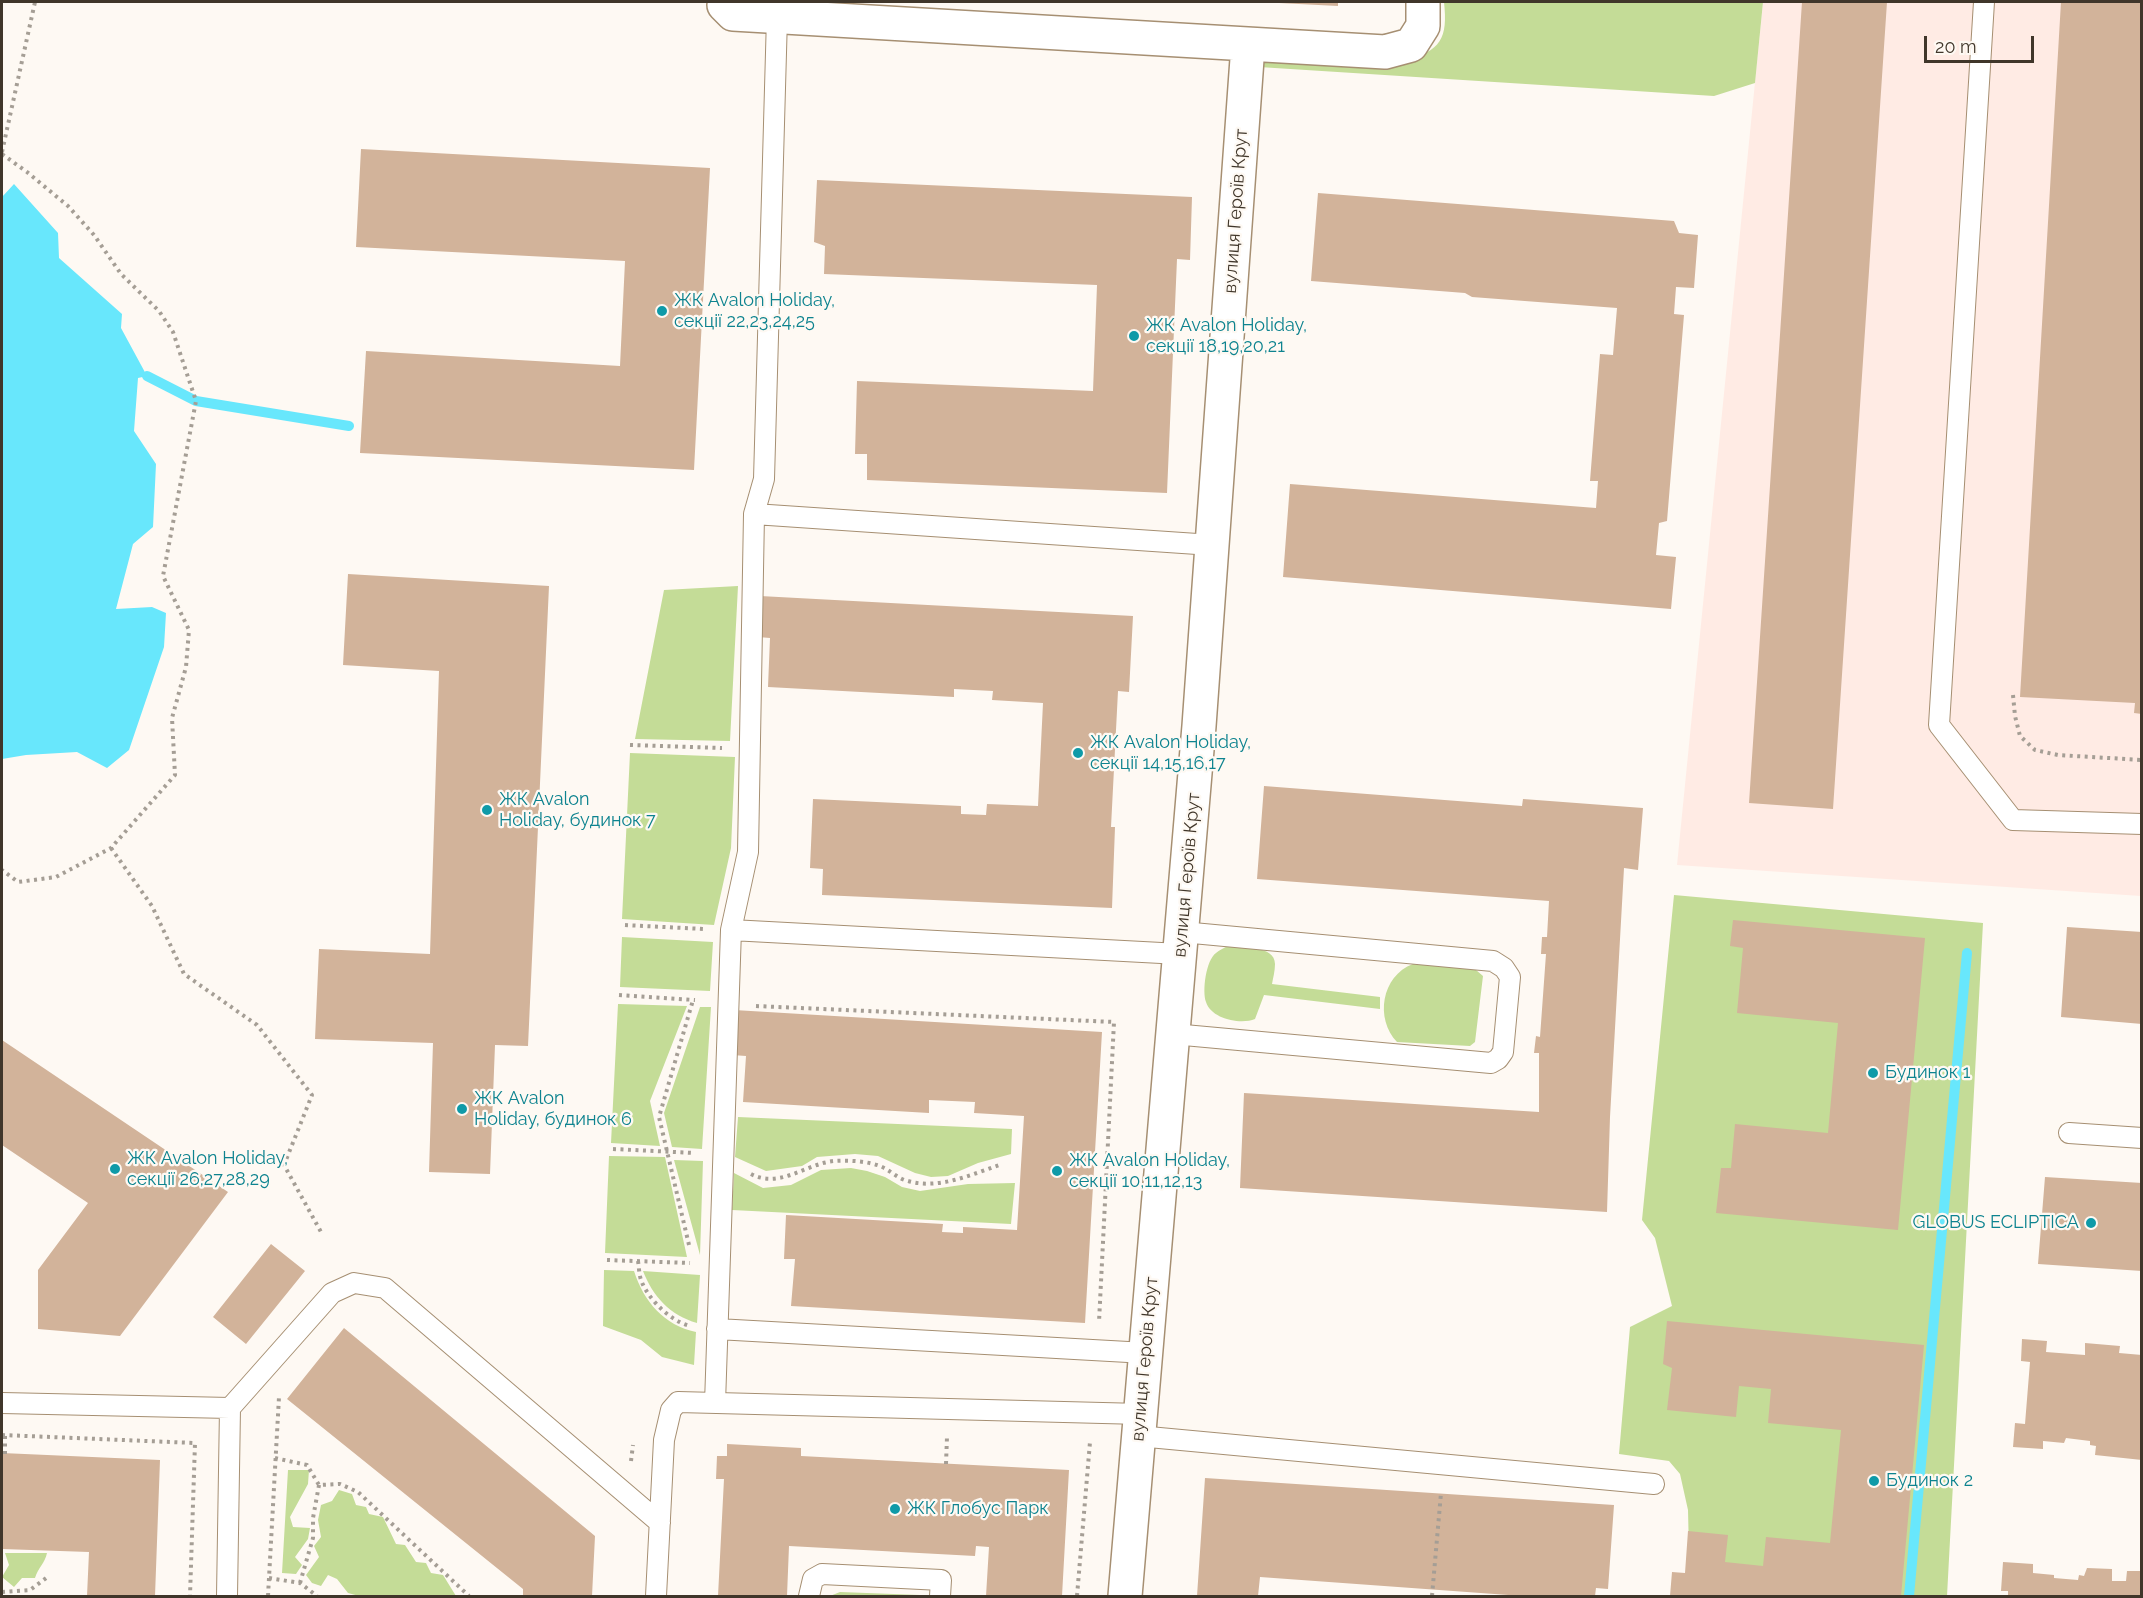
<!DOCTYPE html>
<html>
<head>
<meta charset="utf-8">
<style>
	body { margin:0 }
	#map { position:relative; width:2143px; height:1598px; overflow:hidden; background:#fef9f3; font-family:Raleway,sans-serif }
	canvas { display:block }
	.frame { position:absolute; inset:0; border:3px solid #40362a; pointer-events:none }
	.scale { position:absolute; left:1924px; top:36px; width:110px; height:27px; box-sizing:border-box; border:3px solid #40362a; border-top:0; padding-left:8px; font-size:18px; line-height:21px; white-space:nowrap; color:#40362a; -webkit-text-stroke:4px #fef9f3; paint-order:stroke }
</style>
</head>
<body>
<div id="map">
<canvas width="2143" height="1598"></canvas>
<div class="frame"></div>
<div class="scale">20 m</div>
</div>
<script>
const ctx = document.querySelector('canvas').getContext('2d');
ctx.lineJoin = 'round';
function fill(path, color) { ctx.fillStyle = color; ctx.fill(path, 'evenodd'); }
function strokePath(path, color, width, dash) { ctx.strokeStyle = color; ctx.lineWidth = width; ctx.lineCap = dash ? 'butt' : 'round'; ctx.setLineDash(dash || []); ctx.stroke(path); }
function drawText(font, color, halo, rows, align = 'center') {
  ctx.font = font + ' Raleway,sans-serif'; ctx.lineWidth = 4.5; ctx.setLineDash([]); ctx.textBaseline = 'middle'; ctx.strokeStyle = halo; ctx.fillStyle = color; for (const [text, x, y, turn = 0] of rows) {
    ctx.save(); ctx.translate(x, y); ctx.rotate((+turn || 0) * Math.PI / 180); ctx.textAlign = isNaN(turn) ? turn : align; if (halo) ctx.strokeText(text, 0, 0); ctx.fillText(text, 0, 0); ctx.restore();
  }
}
fill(new Path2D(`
	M1763 2H2141V896L1677 865Z`), '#ffebe4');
fill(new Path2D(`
	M1444 2H1763L1755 83 1714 96 1259 67V54L1405 61C1441 50 1448 39 1444 2Z
	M738 586 730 741 635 739 664 590Z
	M630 753 735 757 731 848 714 925 622 919Z
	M1674 895 1983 923 1947 1596H1690L1688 1510 1680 1474 1669 1461 1619 1454 1630 1327 1672 1306 1655 1238 1642 1220Z
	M622 937 713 942 710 991 620 987Z
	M1228 946C1242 948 1275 945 1275 964 1275 971 1273 978 1272 984L1380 997V1009L1264 995 1255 1019C1241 1025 1211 1019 1206 1002 1202 991 1206 960 1216 953 1219 950 1224 948 1228 946Z
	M1413 964 1468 968 1476 970 1483 976 1475 1042 1470 1046 1397 1042C1375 1019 1381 976 1413 964Z
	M618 1004 687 1006 650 1101 660 1146 611 1143Z
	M700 1007H711L702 1149 672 1147 664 1113Z
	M738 1117 1012 1129 1011 1154 978 1163 948 1176 931 1177 915 1173 878 1156 855 1154 817 1157 802 1166 766 1171 735 1157Z
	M609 1156 665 1157 687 1257 605 1253Z
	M674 1160 703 1161 700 1255Z
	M851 1168 867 1171 885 1177 902 1187 920 1191 968 1184 1015 1183 1011 1224 732 1210 734 1173 763 1188 791 1185 821 1170Z
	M604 1270 634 1271C644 1302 664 1325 696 1332L694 1365 662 1357 641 1340 603 1326Z
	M643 1271 700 1275 697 1323C670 1315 653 1297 643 1271Z
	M288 1470H309L308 1484 290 1517 293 1527 310 1528 308 1539 295 1557 302 1565 296 1574 282 1573Z
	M339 1490 352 1494 356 1505 366 1507 369 1514 383 1517 396 1544 405 1545 416 1562 426 1563 431 1573 443 1575 456 1596H359L348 1593 337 1579 328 1575 321 1586 312 1583 306 1575 319 1557 314 1546 321 1537 318 1520 321 1505 332 1501Z
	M5 1553H47C45 1563 38 1568 35 1578H22L14 1587 2 1577 9 1565Z
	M840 1592 920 1595 922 1596H830Z`), '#c4dc97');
fill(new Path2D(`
	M14 184 58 233 59 258 122 314 121 328 147 376 138 378 134 431 156 464 153 527 133 544 116 609 152 607 166 613 164 647 129 750 107 768 77 752 26 755 2 759V197Z`), '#68e7fc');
strokePath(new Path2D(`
	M147 376 196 401 349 426
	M1909 1596 1967 953`), '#68e7fc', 10);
fill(new Path2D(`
	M1279 2H1338V6L1279 3Z
	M1802 2H1887L1833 809 1749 803Z
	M2061 2H2142V714L2134 713 2135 703 2020 697Z
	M361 149 710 168 694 470 360 453 366 351 620 366 625 261 356 247Z
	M817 180 1192 197 1190 260 1177 259 1167 493 867 480V454H855L857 381 1093 391 1097 285 824 274 825 246 814 242Z
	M1318 193 1674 221 1679 233 1698 235 1694 288 1676 287 1674 314 1684 315 1667 521 1659 523 1656 555 1676 557 1671 609 1283 577 1290 484 1596 508 1598 481H1590L1600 354 1613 355 1617 308 1472 297 1465 293 1311 281Z
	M348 574 549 586 528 1046 495 1045 490 1174 429 1172 433 1043 315 1039 319 949 430 954 439 671 343 665Z
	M760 596 1133 616 1129 692 1118 691 1111 827H1115L1112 908 822 895 823 869 810 868 813 799 961 806V814L986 815 987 804 1038 806 1043 703 992 700 993 691 954 689V697L768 687 770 638 758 637Z
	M1264 786 1522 806 1523 799 1643 808 1638 870 1624 868 1610 1117 1607 1212 1240 1188 1244 1093 1539 1112V1053H1534L1536 1036 1540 1037 1546 954H1541L1542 937H1547L1549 901 1257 879Z
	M1733 920 1925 938 1898 1230 1716 1213 1721 1168H1731L1735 1124 1828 1133 1838 1023 1737 1013 1743 948 1730 946Z
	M2067 927 2142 932V1024L2061 1017Z
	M734 1010 1102 1032 1085 1323 791 1306 795 1259H784L786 1215 943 1224 942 1232 963 1233V1227L1017 1230 1024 1116 974 1113 975 1102 929 1100V1113L743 1102 746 1056 732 1055Z
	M2 1040 228 1192 120 1336 38 1329V1270L88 1203 2 1145Z
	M2045 1177 2142 1183V1271L2038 1264Z
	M271 1244 305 1271 246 1344 213 1317Z
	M1667 1321 1924 1345 1901 1596H1670L1672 1572 1685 1573 1688 1531 1728 1535 1725 1562 1763 1566 1766 1537 1830 1543 1841 1430 1768 1423 1771 1389 1739 1386 1736 1417 1667 1410 1672 1368 1663 1364Z
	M344 1328 595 1536 592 1596H523V1589L287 1399Z
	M2022 1339 2047 1341 2046 1352 2085 1355V1343L2120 1346 2119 1353 2142 1355V1460L2095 1455 2096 1446 2090 1445V1441L2066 1438 2064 1443 2043 1441V1449L2013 1447 2015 1423 2025 1424 2030 1362 2021 1361Z
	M727 1444 801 1448V1456L1069 1470 1062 1596H986L989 1547 976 1546 975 1556 789 1546 787 1596H718L724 1479H716L717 1456H727Z
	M2 1453 160 1460 155 1596H87L89 1552 2 1549Z
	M1205 1478 1614 1505 1608 1589 1596 1588 1595 1596H1522L1260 1577 1258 1596H1197Z
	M2003 1562 2033 1564V1573L2054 1575V1578L2078 1580 2079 1575 2084 1576 2087 1568 2112 1569V1581H2126L2127 1571H2142V1596H2008V1591H2001Z`), '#d2b39a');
const service = new Path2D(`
	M1984 2 1939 725 2013 820 2142 824
	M754 514 1212 545
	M731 930 1180 954
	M1173 1034 1491 1063 1498 1059 1503 1052 1510 977 1504 968 1493 961 1182 932
	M2069 1133 2142 1138
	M717 1329 1146 1353
	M2 1403 230 1408 227 1596
	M715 1403 731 930 748 852 754 514 764 479 777 17
	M230 1408 332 1293 354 1283 385 1288 660 1523
	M1138 1436 1654 1484
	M656 1596 664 1440 671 1410 678 1402 1141 1414
	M809 1596 813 1579 822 1574 941 1580 940 1596`);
const minor = new Path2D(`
	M724 5 733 14 1385 52 1411 45 1423 26V2
	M1125 1596 1199 726 1248 45`);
strokePath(service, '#a68f72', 22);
strokePath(minor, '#a68f72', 36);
strokePath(new Path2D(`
	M2 152 35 2
	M2 154 27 172 68 206 94 235 121 274 159 311 173 332 196 401 163 576 189 630 186 667 172 718 175 775 111 848 56 877 18 882 2 870
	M2013 695 2015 716 2020 736 2035 750 2058 755 2142 760
	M630 745 722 748
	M111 848 152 906 184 974 257 1025 312 1095 284 1165 321 1232
	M625 925 703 929
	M619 995 695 1000
	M756 1006 1114 1022 1099 1322
	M613 1149 695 1153
	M751 1174C780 1189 805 1164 834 1161 849 1160 866 1161 880 1166 890 1170 898 1179 908 1181 939 1190 973 1174 1002 1164
	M689 1245 659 1117 693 1000
	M607 1260 690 1263
	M638 1261C639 1267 639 1274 641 1280 648 1299 670 1321 690 1326
	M2 1435 195 1443 190 1596
	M5 1454V1436
	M275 1458 307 1465 319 1485 340 1484 358 1492 469 1596
	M631 1461 633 1445
	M946 1464 947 1437
	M269 1578 300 1583 317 1596
	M300 1583 313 1538V1518L319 1485
	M2 1592 30 1590 49 1576
	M268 1596 279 1397
	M1077 1596 1090 1442
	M1432 1596 1441 1493`), '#a59e95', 4, [3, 4.5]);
strokePath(service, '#fff', 20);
strokePath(minor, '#fff', 33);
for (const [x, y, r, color] of [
	[662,311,6,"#0f9aa8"],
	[1134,336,6,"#0f9aa8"],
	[1078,753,6,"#0f9aa8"],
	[487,810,6,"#0f9aa8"],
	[1873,1073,6,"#0f9aa8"],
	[462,1109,6,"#0f9aa8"],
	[115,1169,6,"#0f9aa8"],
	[1057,1171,6,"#0f9aa8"],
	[2091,1223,6,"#0f9aa8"],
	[1874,1481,6,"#0f9aa8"],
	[895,1509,6,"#0f9aa8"]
]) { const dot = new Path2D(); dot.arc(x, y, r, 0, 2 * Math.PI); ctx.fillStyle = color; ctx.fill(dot); strokePath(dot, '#fef9f3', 2); }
drawText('18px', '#40362a', '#fef9f3', [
	["вулиця Героїв Крут",1236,211,-86],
	["вулиця Героїв Крут",1187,875,-85],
	["вулиця Героїв Крут",1145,1359,-85]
]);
drawText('18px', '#0d838f', '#fef9f3', [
	["ЖК Avalon Holiday,",674,301],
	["секції 22,23,24,25",674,322],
	["ЖК Avalon Holiday,",1146,326],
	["секції 18,19,20,21",1146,347],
	["ЖК Avalon Holiday,",1090,743],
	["секції 14,15,16,17",1090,764],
	["ЖК Avalon",499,800],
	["Holiday, будинок 7",499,821],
	["Будинок 1",1885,1073],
	["ЖК Avalon",474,1099],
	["Holiday, будинок 6",474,1120],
	["ЖК Avalon Holiday,",127,1159],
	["секції 26,27,28,29",127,1180],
	["ЖК Avalon Holiday,",1069,1161],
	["секції 10,11,12,13",1069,1182],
	["GLOBUS ECLIPTICA",2079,1223,"right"],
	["Будинок 2",1886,1481],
	["ЖК Глобус Парк",907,1509]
], 'left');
</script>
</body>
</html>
